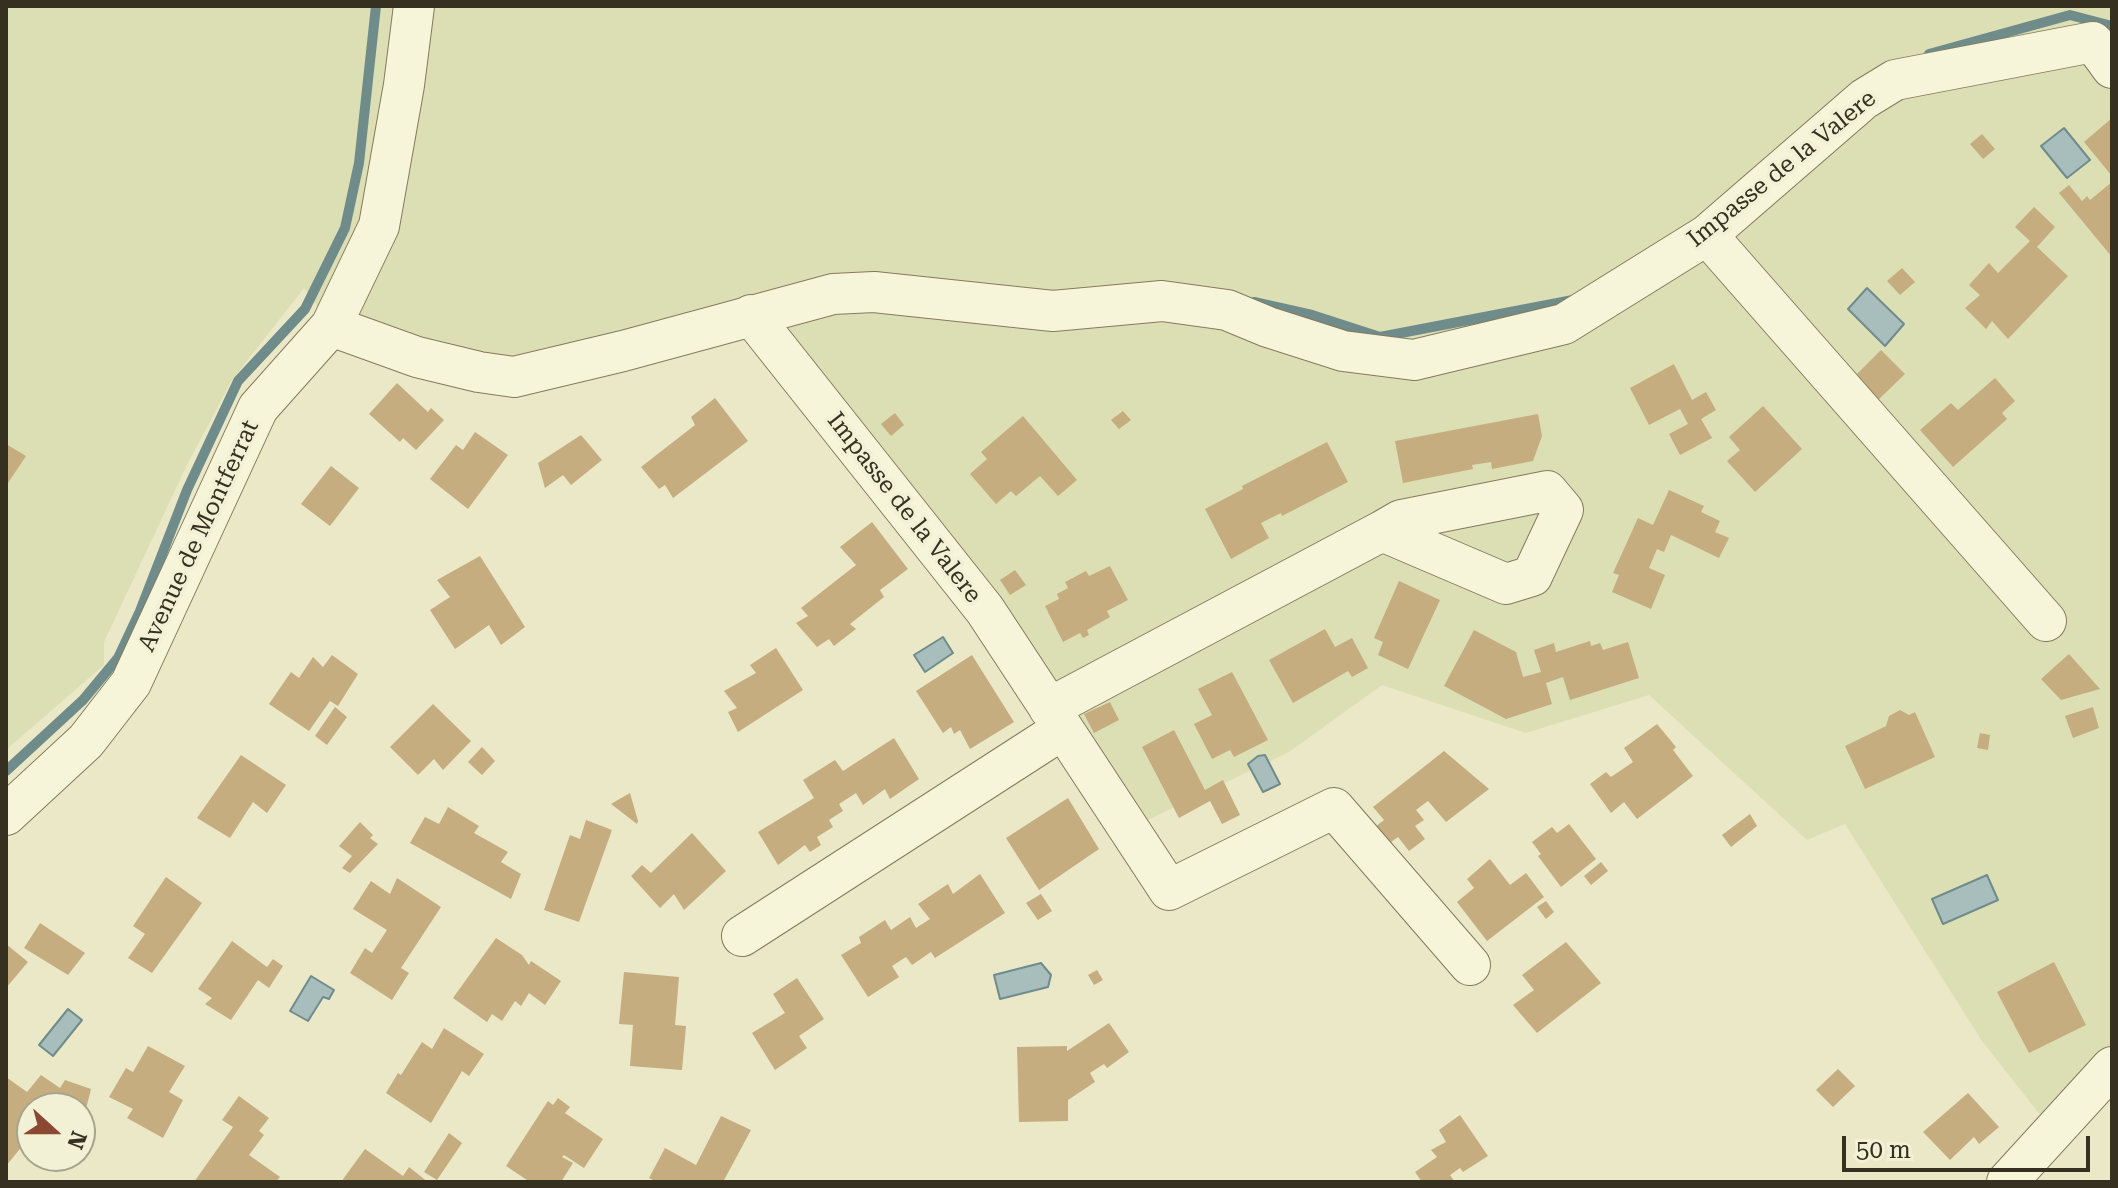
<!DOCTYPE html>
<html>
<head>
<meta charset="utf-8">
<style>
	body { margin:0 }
	#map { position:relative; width:2118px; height:1188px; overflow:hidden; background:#eae8c6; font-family:"Roboto Serif",serif }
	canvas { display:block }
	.frame { position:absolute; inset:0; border:8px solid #363020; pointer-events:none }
	.north { position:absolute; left:16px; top:1092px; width:80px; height:80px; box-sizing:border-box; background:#f2f1d5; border:2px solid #a7a48d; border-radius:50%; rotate:111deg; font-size:22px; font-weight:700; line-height:32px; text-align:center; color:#363020 }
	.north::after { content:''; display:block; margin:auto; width:28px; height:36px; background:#8d4833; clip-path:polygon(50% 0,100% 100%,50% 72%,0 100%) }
	.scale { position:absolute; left:1842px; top:1136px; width:248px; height:36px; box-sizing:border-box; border:4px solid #363020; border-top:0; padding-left:10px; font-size:24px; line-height:28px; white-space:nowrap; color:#363020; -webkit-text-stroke:6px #f2f1d5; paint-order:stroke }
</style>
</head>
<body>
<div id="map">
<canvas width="2118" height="1188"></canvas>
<div class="frame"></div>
<div class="north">N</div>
<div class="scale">50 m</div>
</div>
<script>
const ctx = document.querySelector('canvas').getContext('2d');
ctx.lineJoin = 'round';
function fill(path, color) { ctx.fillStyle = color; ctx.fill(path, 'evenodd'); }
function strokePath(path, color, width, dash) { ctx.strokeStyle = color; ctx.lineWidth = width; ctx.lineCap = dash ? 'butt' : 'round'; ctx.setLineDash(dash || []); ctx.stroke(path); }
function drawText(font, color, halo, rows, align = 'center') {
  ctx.font = font + ' "Roboto Serif",serif'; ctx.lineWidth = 7; ctx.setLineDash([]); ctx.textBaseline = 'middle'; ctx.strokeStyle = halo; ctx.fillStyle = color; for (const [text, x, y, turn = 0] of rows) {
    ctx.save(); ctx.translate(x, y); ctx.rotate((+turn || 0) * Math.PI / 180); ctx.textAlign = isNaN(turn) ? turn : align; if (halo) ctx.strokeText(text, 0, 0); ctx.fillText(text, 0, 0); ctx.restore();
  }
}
fill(new Path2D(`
	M6 6H2112V1067L2053 1131 1982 1041 1845 824 1807 840 1649 695 1526 733 1382 685 1289 752 1129 829 751 315 514 377 331 326 304 288 232 380 186 467 104 642V665L6 750Z`), '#dcdfb4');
const water = new Path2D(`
	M2064 128 2090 160 2067 178 2041 146Z
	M1867 288 1904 324 1885 346 1848 309Z
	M943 637 953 653 925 672 914 655Z
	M1265 755 1280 784 1263 792 1248 764 1258 756Z
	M1987 875 1998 900 1943 924 1932 899Z
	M1041 963 1051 975 1048 987 1000 999 994 975Z
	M311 976 334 990 329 999 323 997 308 1021 290 1011Z
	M68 1009 82 1020 53 1056 39 1045Z`);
fill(water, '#a7bebd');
strokePath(water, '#6f8c8b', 2);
strokePath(new Path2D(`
	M1929 54 2070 15 2112 26
	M1254 302 1312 315 1380 337 1573 300
	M6 771 83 700 118 658 140 611 187 490 238 381 305 309 345 228 359 163 376 6`), '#6f8c8b', 10);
fill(new Path2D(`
	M2112 118V176L2084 142Z
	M1982 134 1995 149 1983 159 1970 144Z
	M2112 182V257L2059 193 2069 185 2082 201 2087 196 2090 200Z
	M2034 207 2055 227 2037 247 2068 276 2008 339 1992 321 1986 329 1965 308 1980 295 1969 285 1989 263 1998 273 2030 241 2015 227Z
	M1902 268 1915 282 1900 295 1887 281Z
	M1881 350 1905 374 1877 401 1853 378Z
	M1674 364 1692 400 1706 392 1716 410 1701 419 1712 438 1680 455 1669 434 1688 424 1680 409 1649 425 1630 388Z
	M1995 378 2015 401 2002 413 2007 419 1953 467 1920 430 1951 403 1958 410Z
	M397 383 428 412 431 408 444 420 416 450 403 438 400 442 369 414Z
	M715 398 748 441 673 498 665 485 659 489 641 467 695 425 691 417Z
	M1763 406 1802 449 1755 492 1727 461 1740 450 1729 437Z
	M1123 411 1131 420 1119 429 1111 420Z
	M895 413 904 425 891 436 881 424Z
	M1538 414 1542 436 1533 461 1492 469 1491 462 1472 465 1473 469 1403 483 1395 441Z
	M1023 416 1077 480 1058 496 1040 476 1016 496 1011 491 996 504 970 474 987 459 981 452Z
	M475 432 508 455 468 509 430 479 456 445 463 450Z
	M581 435 602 460 571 485 563 475 545 488 538 463Z
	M1327 442 1348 482 1282 516 1281 513 1261 523 1269 538 1231 559 1205 509 1243 489 1242 486Z
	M6 444 26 456 6 486Z
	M331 466 359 488 330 526 301 504Z
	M1669 490 1704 506 1701 512 1720 521 1715 532 1729 538 1719 558 1671 535 1664 552 1657 549 1649 568 1665 575 1651 609 1612 592 1619 575 1613 573 1638 518 1653 525Z
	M872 522 908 569 880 590 884 597 850 624 856 629 834 646 829 639 817 647 796 623 808 616 801 608 856 565 840 547Z
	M480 556 525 627 501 645 489 625 455 649 430 610 450 597 437 580Z
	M1110 566 1128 600 1107 611 1110 617 1087 630 1089 635 1083 638 1080 633 1063 642 1045 606 1059 599 1057 594 1068 588 1065 582 1086 571 1089 576Z
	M1015 570 1026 585 1010 595 1000 580Z
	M1399 581 1440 600 1408 669 1378 655 1383 642 1374 638Z
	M1325 629 1335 647 1352 638 1368 668 1352 677 1348 671 1293 703 1269 660Z
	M1474 630 1516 652 1523 677 1541 672 1534 650 1554 643 1556 652 1590 641 1591 646 1600 643 1603 650 1628 642 1639 678 1570 700 1563 677 1546 683 1552 704 1506 719 1444 686Z
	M776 648 803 690 738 732 728 712 737 708 724 691 756 673 750 665Z
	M2069 654 2100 689 2061 700 2041 679Z
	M332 655 358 674 338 706 330 701 309 731 269 704 291 672 299 678 313 657 323 667Z
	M972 655 1014 722 970 749 960 730 954 734 951 727 943 733 916 691Z
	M1232 672 1268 740 1234 757 1230 750 1212 759 1194 724 1212 715 1198 689Z
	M1110 702 1119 720 1094 733 1084 714Z
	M433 704 471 741 443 770 434 759 418 775 390 747Z
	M335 707 347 717 327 745 315 736Z
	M2093 707 2099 728 2073 738 2065 716Z
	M1900 710 1909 715 1915 712 1935 757 1865 789 1845 746 1886 726 1889 716Z
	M1657 724 1676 747 1673 750 1693 776 1637 819 1624 802 1611 813 1590 784 1606 772 1611 777 1633 762 1624 748Z
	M1174 730 1205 790 1223 780 1240 815 1222 824 1210 801 1179 818 1142 747Z
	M1980 733 1990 735 1988 750 1977 748Z
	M894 738 919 779 890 799 885 789 863 805 856 793 839 804 843 811 829 820 833 827 817 837 821 845 810 852 805 845 778 865 758 832 814 798 803 780 835 760 843 771Z
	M482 747 495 761 482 775 468 762Z
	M1444 751 1489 789 1446 822 1428 801 1416 810 1424 820 1415 826 1425 839 1409 851 1398 837 1380 850 1366 834 1384 820 1373 807Z
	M241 755 286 785 267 813 253 802 230 838 197 818Z
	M630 793 638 821 637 824 611 804Z
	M1068 798 1099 849 1039 890 1006 838Z
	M448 807 479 826 474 833 508 852 501 862 521 874 511 899 410 843 425 817 439 824Z
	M1750 814 1757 826 1731 847 1722 835Z
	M586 820 612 830 579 922 544 910 570 835 580 839Z
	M360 822 373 835 370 838 378 844 350 873 342 868 352 856 339 846Z
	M1569 824 1596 859 1561 887 1538 856 1541 854 1532 842 1552 827 1557 833Z
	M692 833 726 871 684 910 674 894 660 908 631 876 642 865 651 873Z
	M1490 859 1510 885 1526 873 1544 897 1487 941 1457 902 1474 888 1467 879Z
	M1601 862 1608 871 1591 885 1584 876Z
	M980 874 1005 913 935 958 931 952 912 965 906 957 892 966 899 977 868 997 841 955 861 943 859 937 885 920 891 930 910 917 916 928 930 919 918 904 948 884 953 894Z
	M166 877 202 903 152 973 128 958 145 934 133 926Z
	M397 878 441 907 401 968 409 973 392 1000 350 973 365 948 372 953 387 930 353 909 371 881 390 894Z
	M1041 894 1052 911 1038 920 1026 903Z
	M1546 901 1554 912 1546 919 1537 907Z
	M40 923 85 953 68 975 24 948Z
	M496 938 522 955 529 965 531 961 561 981 545 1005 529 993 521 1006 515 1001 502 1021 492 1014 487 1022 453 998Z
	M232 941 267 967 273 959 283 966 269 988 258 980 231 1020 205 1004 212 998 198 989Z
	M1566 942 1601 983 1537 1033 1513 1005 1534 990 1522 975Z
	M6 944 28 962 6 988Z
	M2054 962 2086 1025 2029 1053 1997 992Z
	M1097 970 1103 980 1094 985 1088 975Z
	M624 972 679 977 675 1025 686 1026 682 1070 630 1066 633 1025 619 1024Z
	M797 978 824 1019 799 1036 807 1048 775 1070 752 1033 785 1013 773 994Z
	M1109 1023 1129 1052 1107 1068 1104 1064 1090 1073 1095 1082 1068 1100V1121L1019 1122 1017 1047 1067 1046V1051Z
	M444 1028 484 1054 469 1076 462 1071 431 1123 386 1093 398 1073 401 1075 422 1042 432 1049Z
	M148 1046 185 1066 169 1092 183 1100 163 1138 127 1118 133 1109 109 1097 126 1068 133 1072Z
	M1838 1069 1855 1086 1833 1107 1816 1090Z
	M41 1075 60 1088 65 1080 91 1089 84 1117 80 1116V1108H32V1134L6 1166V1077L27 1092Z
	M1968 1093 1999 1127 1979 1144 1974 1137 1950 1160 1923 1132Z
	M239 1096 269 1118 259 1131 264 1135 249 1155 280 1177 276 1182H194L233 1127 222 1120Z
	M558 1098 570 1107 565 1113 603 1139 584 1168 564 1155 562 1157 573 1163 561 1182H530L506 1166 548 1101 553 1105Z
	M1460 1115 1488 1156 1463 1172 1460 1168 1450 1175 1455 1182H1422L1415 1172 1437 1157 1431 1150 1446 1142 1439 1130Z
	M721 1116 751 1130 723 1182H657L649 1178 665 1148 696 1165Z
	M449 1133 462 1143 437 1180 424 1172Z
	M365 1149 403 1176 409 1167 428 1182H341Z`), '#c5ad80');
const minor = new Path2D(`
	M1707 235 2046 621
	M751 315 985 610 1169 890 1334 808 1470 965
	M331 326 417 357 479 372 514 377 623 351 833 294 874 292 1053 311 1162 301 1227 310 1268 327 1343 351 1414 360 1564 324 1707 235 1864 99 1895 80 2093 42 2112 68
	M1049 708 1382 531 1401 520 1547 491 1563 510 1532 576 1506 584 1382 531
	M6 815 86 741 131 683 258 408 331 326 379 226 404 85 414 6
	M742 936 1063 729
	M2007 1182 2112 1067`);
strokePath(minor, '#847b5e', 42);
strokePath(minor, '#f6f4d9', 40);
drawText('24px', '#363020', '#f2f1d5', [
	["Impasse de la Valere",1782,169,-39],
	["Impasse de la Valere",904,508,52],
	["Avenue de Montferrat",199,536,-65]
]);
</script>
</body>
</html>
